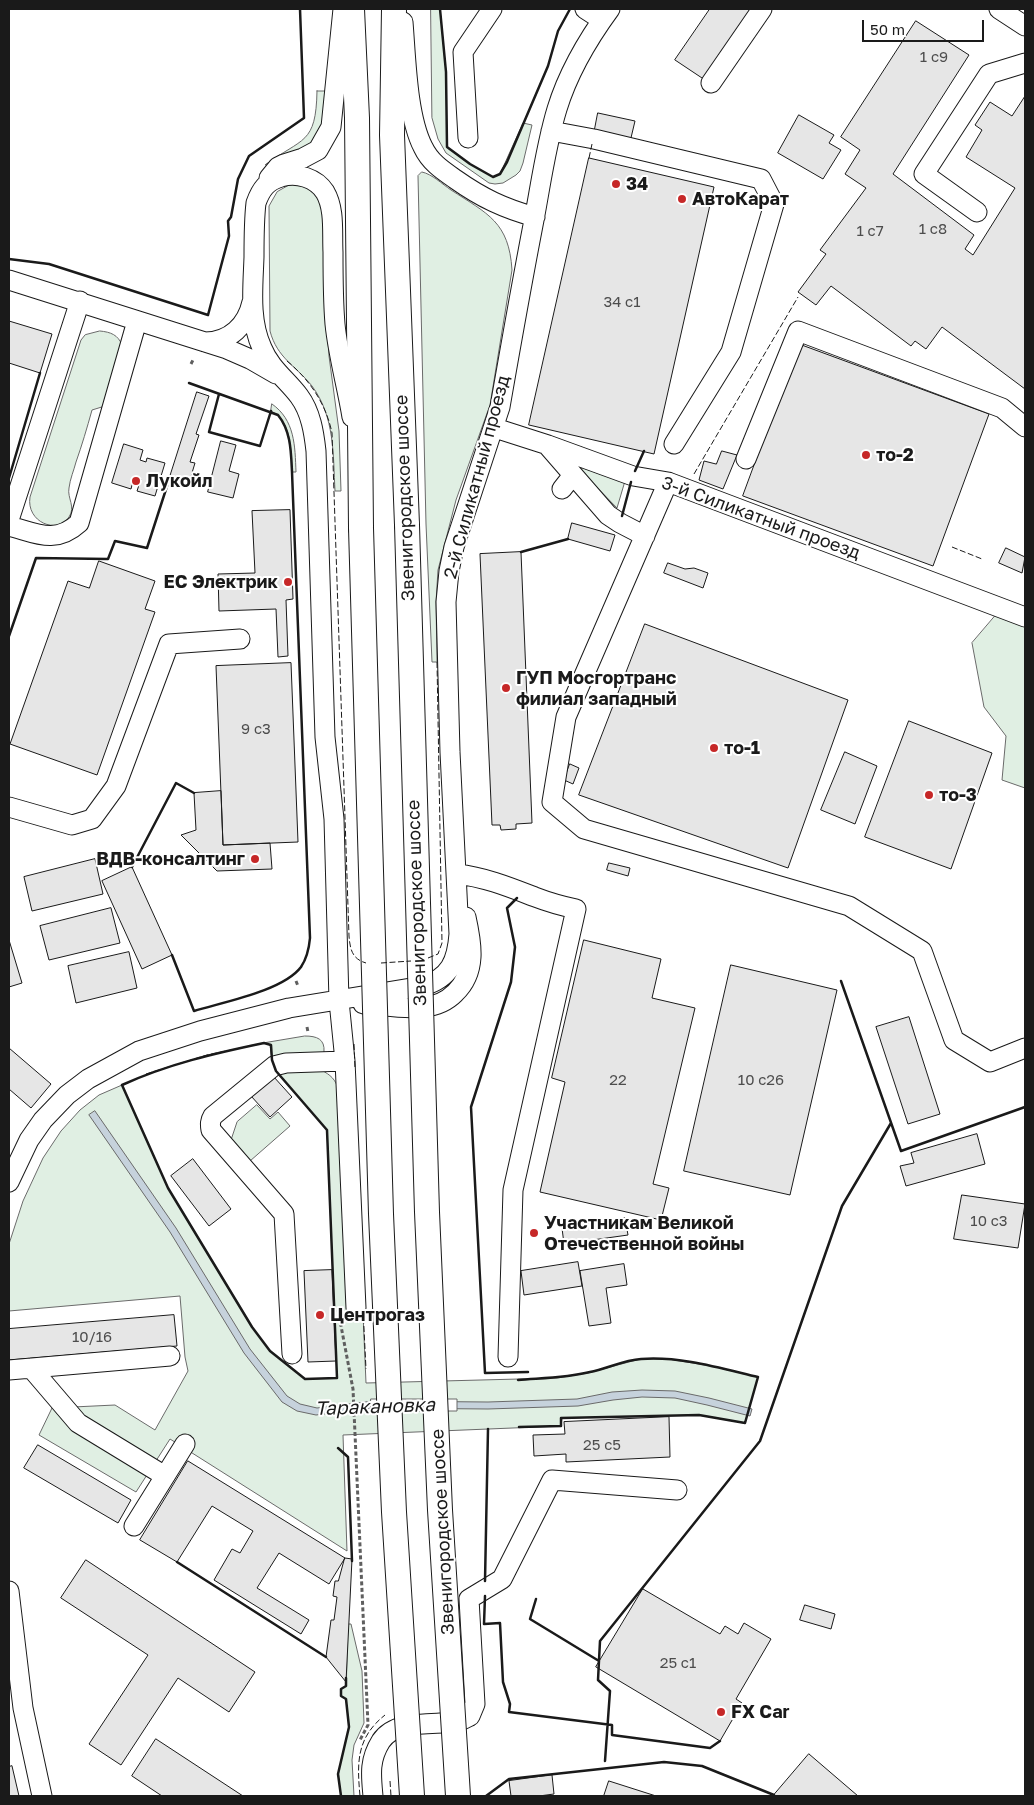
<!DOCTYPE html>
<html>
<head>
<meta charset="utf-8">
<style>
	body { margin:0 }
	#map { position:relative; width:1034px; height:1805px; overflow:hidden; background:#fff; font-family:"Golos Text",sans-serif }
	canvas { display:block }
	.frame { position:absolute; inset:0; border:10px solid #1a1a1a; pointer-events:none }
	.scale { position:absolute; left:862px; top:20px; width:122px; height:22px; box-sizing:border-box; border:2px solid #1a1a1a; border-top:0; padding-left:6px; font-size:15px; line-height:18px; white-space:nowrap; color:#1a1a1a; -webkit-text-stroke:4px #fff; paint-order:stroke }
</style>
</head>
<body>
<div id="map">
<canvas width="1034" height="1805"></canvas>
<div class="frame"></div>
<div class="scale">50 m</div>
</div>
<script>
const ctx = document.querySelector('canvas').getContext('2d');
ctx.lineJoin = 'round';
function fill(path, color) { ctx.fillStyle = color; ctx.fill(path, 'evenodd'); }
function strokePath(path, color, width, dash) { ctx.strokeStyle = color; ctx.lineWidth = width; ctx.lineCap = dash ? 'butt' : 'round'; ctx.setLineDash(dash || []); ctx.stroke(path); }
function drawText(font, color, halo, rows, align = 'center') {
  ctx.font = font + ' "Golos Text",sans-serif'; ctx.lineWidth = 4; ctx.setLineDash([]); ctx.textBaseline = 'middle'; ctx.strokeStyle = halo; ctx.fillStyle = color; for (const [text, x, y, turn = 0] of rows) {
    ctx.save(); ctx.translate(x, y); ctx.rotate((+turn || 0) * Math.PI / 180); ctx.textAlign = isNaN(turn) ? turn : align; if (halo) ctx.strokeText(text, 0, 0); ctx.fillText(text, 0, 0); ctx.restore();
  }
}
const green = new Path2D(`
	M431 9H440L446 72 447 147 470 164 493 177 500 174 523 123 532 125 523 163 520 171 516 175 503 183 495 184 489 183 446 153 438 139 432 118Z
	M317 91H328L329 109 314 146 274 159 265 165C303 137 316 145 317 91Z
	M422 172C432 174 442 184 451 190 488 214 509 222 512 270L490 405 456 500 438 570 436 602 437 662H432L426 524 418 176Z
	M291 184H297L312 189 325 208 327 324 329 356 339 431 341 491H335C333 455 335 417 312 386 296 366 277 358 270 331L269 206 277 192Z
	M100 331C111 332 118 335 122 345L105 406 92 410C87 428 82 445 76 462 74 470 70 479 69 488 67 498 76 507 69 517 57 535 26 522 30 497L81 340 85 335Z
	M272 404C295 420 295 446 296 472H292C291 451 292 421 271 411Z
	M580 467 625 481 617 508 582 472Z
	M996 615 1025 627V788L1002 780 1006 736 984 707 972 643Z
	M305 1036C317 1036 325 1039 324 1052L320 1056 272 1060 270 1045 264 1043Z
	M321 1070C331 1075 335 1079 339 1090L349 1314H363L366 1383 557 1378 588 1373 640 1359H668L711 1366 758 1377 745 1423 699 1415 562 1418 561 1426 343 1435 347 1551 170 1439 136 1492 39 1435 52 1408 115 1405 155 1430 188 1371 185 1357 180 1296 9 1311V1244L23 1201 43 1158 61 1131 80 1110 99 1095 122 1085 168 1188 252 1327 270 1351 305 1379 337 1378 327 1130 276 1071Z
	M257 1105 270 1119 278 1112 290 1126 250 1161 231 1140 237 1122Z
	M348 1624H351L362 1671 364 1723 354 1745 352 1760 354 1796H341L338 1774 349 1727 346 1699 341 1696V1689L346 1686Z`);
fill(green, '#e0efe3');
strokePath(green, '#6a6a6a', 1);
const water = new Path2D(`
	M95 1111 176 1228 250 1349 287 1396 300 1404 317 1408 373 1401 488 1402 577 1399 612 1392 642 1390 675 1391 709 1398 752 1409 750 1416 707 1405 675 1398 642 1397 613 1400 578 1406 488 1409 373 1408 316 1415 297 1411 282 1402 244 1353 170 1232 89 1115Z`);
fill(water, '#c6d2dc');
strokePath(water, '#6a6a6a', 1);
const pier = new Path2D(`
	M371 1399H457V1411H371Z`);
fill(pier, '#fff');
strokePath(pier, '#6a6a6a', 1);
const building = new Path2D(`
	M710 9H753L705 80 675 60Z
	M916 21 969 55 893 174 974 235 965 249 973 255 1015 188 966 157 982 130 975 125 990 102 1012 116 1025 96V389L942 327 926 349 915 341 911 346 831 286 816 305 798 292 826 254 820 250 866 188 845 174 860 150 841 137Z
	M598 113 635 121 630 142 594 134Z
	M799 115 834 135 829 143 841 150 823 179 778 153Z
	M589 158 714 187 654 454 529 425Z
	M9 321 52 334 40 373 9 363Z
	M799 344 989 414 933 566 743 496Z
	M197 392 209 396 196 434 199 435 190 462 195 463 188 486 169 480Z
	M221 441 236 445 229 471 239 474 233 498 208 492Z
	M124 444 143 450 140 460 146 462 147 458 165 463 155 496 137 491 141 479 134 477 131 489 112 483Z
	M722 451 737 455 723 489 699 480 704 461 716 464Z
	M290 510 293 599 286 600 288 656 278 657 276 609 219 611 218 574 255 573 252 511Z
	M572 523 615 535 610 551 568 539Z
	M1006 548 1025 557 1022 573 999 563Z
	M521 552 532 823 516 824V829L501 830 500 825H492L480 554Z
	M99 561 155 581 145 609 155 612 97 775 10 744 68 581 89 588Z
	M668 563 685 569 694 568 708 573 703 588 664 573Z
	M645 624 848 700 788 868 579 795Z
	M291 663 298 842 223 845 216 666Z
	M909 721 992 753 951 869 865 837Z
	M845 752 877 766 855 824 821 810Z
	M570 764 579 768 573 784 564 780Z
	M221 791 223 845 270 843 272 869 217 871 181 835 196 830 194 793Z
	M95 859 103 894 32 911 24 877Z
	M609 863 630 868 628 876 607 870Z
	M132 867 172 955 142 969 102 881Z
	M111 908 120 943 49 960 40 926Z
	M9 940 22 983 9 987Z
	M584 940 661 959 652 998 695 1008 653 1184 669 1188 661 1220 540 1192 565 1082 552 1078Z
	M129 952 137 988 76 1003 68 966Z
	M731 965 837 990 790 1195 684 1171Z
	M909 1017 940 1114 908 1124 876 1027Z
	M9 1048 51 1084 31 1108 9 1089Z
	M273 1076 292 1097 270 1117 251 1096Z
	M977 1134 985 1164 906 1186 900 1166 914 1163 911 1153Z
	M193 1159 231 1209 209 1226 171 1176Z
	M962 1195 1025 1204 1018 1248 954 1239Z
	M625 1218 628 1235 564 1244 562 1228Z
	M578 1262 582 1286 524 1295 521 1271Z
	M624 1264 627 1285 606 1288 611 1323 589 1326 580 1271Z
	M332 1270 336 1361 308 1362 304 1271Z
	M174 1315 177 1346 9 1360V1329Z
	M669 1417 670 1457 566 1462V1454L534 1456 533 1435 565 1434 564 1422Z
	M38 1445 131 1500 118 1523 24 1468Z
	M188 1461 345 1558 329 1584 279 1553 257 1588 309 1620 301 1634 214 1580 232 1549 240 1553 253 1531 212 1506 177 1562 140 1540Z
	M345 1558 352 1559 346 1682 326 1657 331 1620H334L337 1597 333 1596 335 1581H338Z
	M86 1560 255 1672 229 1712 178 1678 121 1765 89 1744 148 1655 61 1598Z
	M643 1589 720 1634 725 1626 738 1634 744 1623 771 1639 736 1699 742 1703 720 1741 596 1667Z
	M805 1605 835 1614 831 1629 800 1620Z
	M156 1739 243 1796H162L132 1776Z
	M809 1754 858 1796H776L774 1795Z
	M12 1766 19 1796H9V1767Z
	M552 1775 554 1794 539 1796H511L509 1781Z
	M609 1781 656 1796H604Z`);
fill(building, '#e6e6e6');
strokePath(building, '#1a1a1a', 1);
const minor = new Path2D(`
	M585 9 602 20
	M999 9 1025 26
	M403 22C406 58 407 116 423 147 430 162 442 170 455 179 482 198 503 208 535 217
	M711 83 762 9
	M551 131 594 139 761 179 774 204 731 352 674 444
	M468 138 463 52 492 9
	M269 178 278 167 284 164 303 158 318 150 331 127 343 9
	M977 212 924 174 989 74 1025 63
	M9 280 227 349 250 359 276 374
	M205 342C230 342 247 325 252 302
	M495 428 548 445 633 476 668 482 1025 617
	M548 446 608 515 620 523 645 536
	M746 459 798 331 1002 408 1025 427
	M668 482 566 717 552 802 584 829 849 906 922 951 954 1040 990 1062 1025 1048
	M562 489 573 475
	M9 520 80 301
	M9 526C36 533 55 545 79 523L137 321
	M9 807 72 825 92 819 116 786 169 644 240 639
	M457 874C484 877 509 887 535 897 548 902 562 906 576 909L513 1190 508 1357
	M363 1004C383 1005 404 1010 424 1007 436 1006 447 1001 455 993 477 972 472 944 466 917
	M345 1061 356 1308
	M9 1182 29 1140 43 1120 67 1095 88 1079 139 1051 200 1031 289 1008 423 986C450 978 457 961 459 934L450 752 446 602 449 571 454 547 500 407C511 344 522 282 534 220 541 183 546 145 557 109 568 73 588 39 610 9
	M292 1354 284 1214 211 1130C210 1124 210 1121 213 1116L274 1066 286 1063 345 1061 339 1001 334 819 325 737 316 451C314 433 311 412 299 396 287 380 270 368 262 348 249 320 253 287 254 257 254 239 254 220 256 203 261 189 267 181 281 177 297 172 316 178 325 192 335 209 332 232 333 252 333 276 333 300 335 324 338 355 347 386 352 417
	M31 1368 78 1423 165 1476
	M9 1370 170 1356
	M134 1526 185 1444
	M9 1591 23 1708 42 1796
	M373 1796C371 1775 369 1760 381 1741 396 1719 433 1725 456 1722 461 1721 466 1718 470 1716L475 1704 469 1599 502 1579 552 1480 677 1490`);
const major = new Path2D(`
	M352 9 357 118 361 528
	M394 9 392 135 407 525`);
strokePath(minor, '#1a1a1a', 21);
strokePath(major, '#1a1a1a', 26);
strokePath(new Path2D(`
	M191 364 193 360
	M296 981 298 986
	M307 1027 308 1032
	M338 1310 353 1389 368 1725 360 1740`), '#5f5f5f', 3, [4, 2.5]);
strokePath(minor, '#fff', 19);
strokePath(major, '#fff', 24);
const majorBridge = new Path2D(`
	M407 525 427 1212 440 1510 458 1796
	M361 528 381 1214 394 1512 412 1796`);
strokePath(majorBridge, '#1a1a1a', 26, []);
strokePath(majorBridge, '#fff', 24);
strokePath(new Path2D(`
	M589 158 592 144
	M287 361C310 380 326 404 332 433L349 936C350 949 352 959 366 963
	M694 474 798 297
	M952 547 982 559
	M428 958 438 954 442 943 437 662
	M381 963 411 961
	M354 1044 355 1069
	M146 1074 207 1055 264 1043
	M363 1309 366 1369
	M390 1781 391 1796
	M360 1796C357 1763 356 1738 385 1715`), '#1a1a1a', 1, [6, 2.5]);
strokePath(new Path2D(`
	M440 9 446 72 447 147 470 164 493 177 500 174 507 162 548 66 558 31 570 9
	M9 259 49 264 208 315 229 236 228 221 231 217 238 179 249 156 304 118 300 9
	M219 394 209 432 260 446 271 411
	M635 471 644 451
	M9 478 40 373
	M622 516 631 482
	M521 552 568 539
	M9 636 36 558 108 559 115 541 147 548 169 480
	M132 867 176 783 194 793
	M517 898 507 908 515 947 511 982 471 1107 485 1373 528 1372
	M172 955 194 1011C223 1002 283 991 301 967 307 958 309 949 310 938L292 472C291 452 291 431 278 415L189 383
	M841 981 901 1151 1025 1107
	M264 1043 271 1045 272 1060 276 1071 327 1130 337 1378 305 1379 270 1351 252 1327 168 1188 122 1085C168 1064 216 1053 264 1043Z
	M518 1380C542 1378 566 1378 590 1372 606 1369 624 1360 641 1359 680 1356 720 1368 758 1377L745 1423 699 1415 561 1418V1426L519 1427
	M338 1448 348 1457 352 1561
	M177 1562 326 1657
	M485 1581 488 1429
	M485 1596 484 1624 500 1623 503 1682 510 1704 509 1712 612 1725V1735L710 1748 720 1741
	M536 1599 530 1619 599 1661
	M605 1761 610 1691 598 1680 600 1641 760 1441 842 1206 891 1123
	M341 1796 338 1774 349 1727 346 1699 341 1696V1689L346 1686V1678
	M486 1796 509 1779 664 1762 702 1766 774 1795`), '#1a1a1a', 2.5);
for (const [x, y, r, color] of [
	[616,184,5,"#c62828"],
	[682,199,5,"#c62828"],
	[866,455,5,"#c62828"],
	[136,481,5,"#c62828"],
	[288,582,5,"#c62828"],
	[506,688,5,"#c62828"],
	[714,748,5,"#c62828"],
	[929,795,5,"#c62828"],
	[255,859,5,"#c62828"],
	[534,1233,5,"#c62828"],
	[320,1315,5,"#c62828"],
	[721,1712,5,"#c62828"]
]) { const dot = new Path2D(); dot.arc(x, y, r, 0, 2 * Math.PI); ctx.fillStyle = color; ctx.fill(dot); strokePath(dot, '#fff', 2); }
drawText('15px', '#4d4d4d', null, [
	["1 с9",934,57],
	["1 с8",933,229],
	["1 с7",870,231],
	["34 с1",622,302],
	["9 с3",256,729],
	["22",618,1080],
	["10 с26",761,1080],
	["10 с3",989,1221],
	["10/16",92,1337],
	["25 с5",602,1445],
	["25 с1",678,1663]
]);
drawText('bold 18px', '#1a1a1a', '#fff', [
	["34",626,184],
	["АвтоКарат",692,199],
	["то-2",876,455],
	["Лукойл",146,481],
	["ЕС Электрик",278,582,"right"],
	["ГУП Мосгортранс",516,678],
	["филиал западный",516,699],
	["то-1",724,748],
	["то-3",939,795],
	["ВДВ-консалтинг",245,859,"right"],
	["Участникам Великой",544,1223],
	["Отечественной войны",544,1244],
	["Центрогаз",330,1315],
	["FX Car",731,1712]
], 'left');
drawText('18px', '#1a1a1a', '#fff', [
	["2-й Силикатный проезд",477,477,-75],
	["Звенигородское шоссе",405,498,-92],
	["3-й Силикатный проезд",761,518,20],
	["Звенигородское шоссе",417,903,-92],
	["Звенигородское шоссе",443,1532,-93]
]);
drawText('italic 19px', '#1a1a1a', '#fff', [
	["Таракановка",375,1407,-2]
]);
</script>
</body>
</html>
